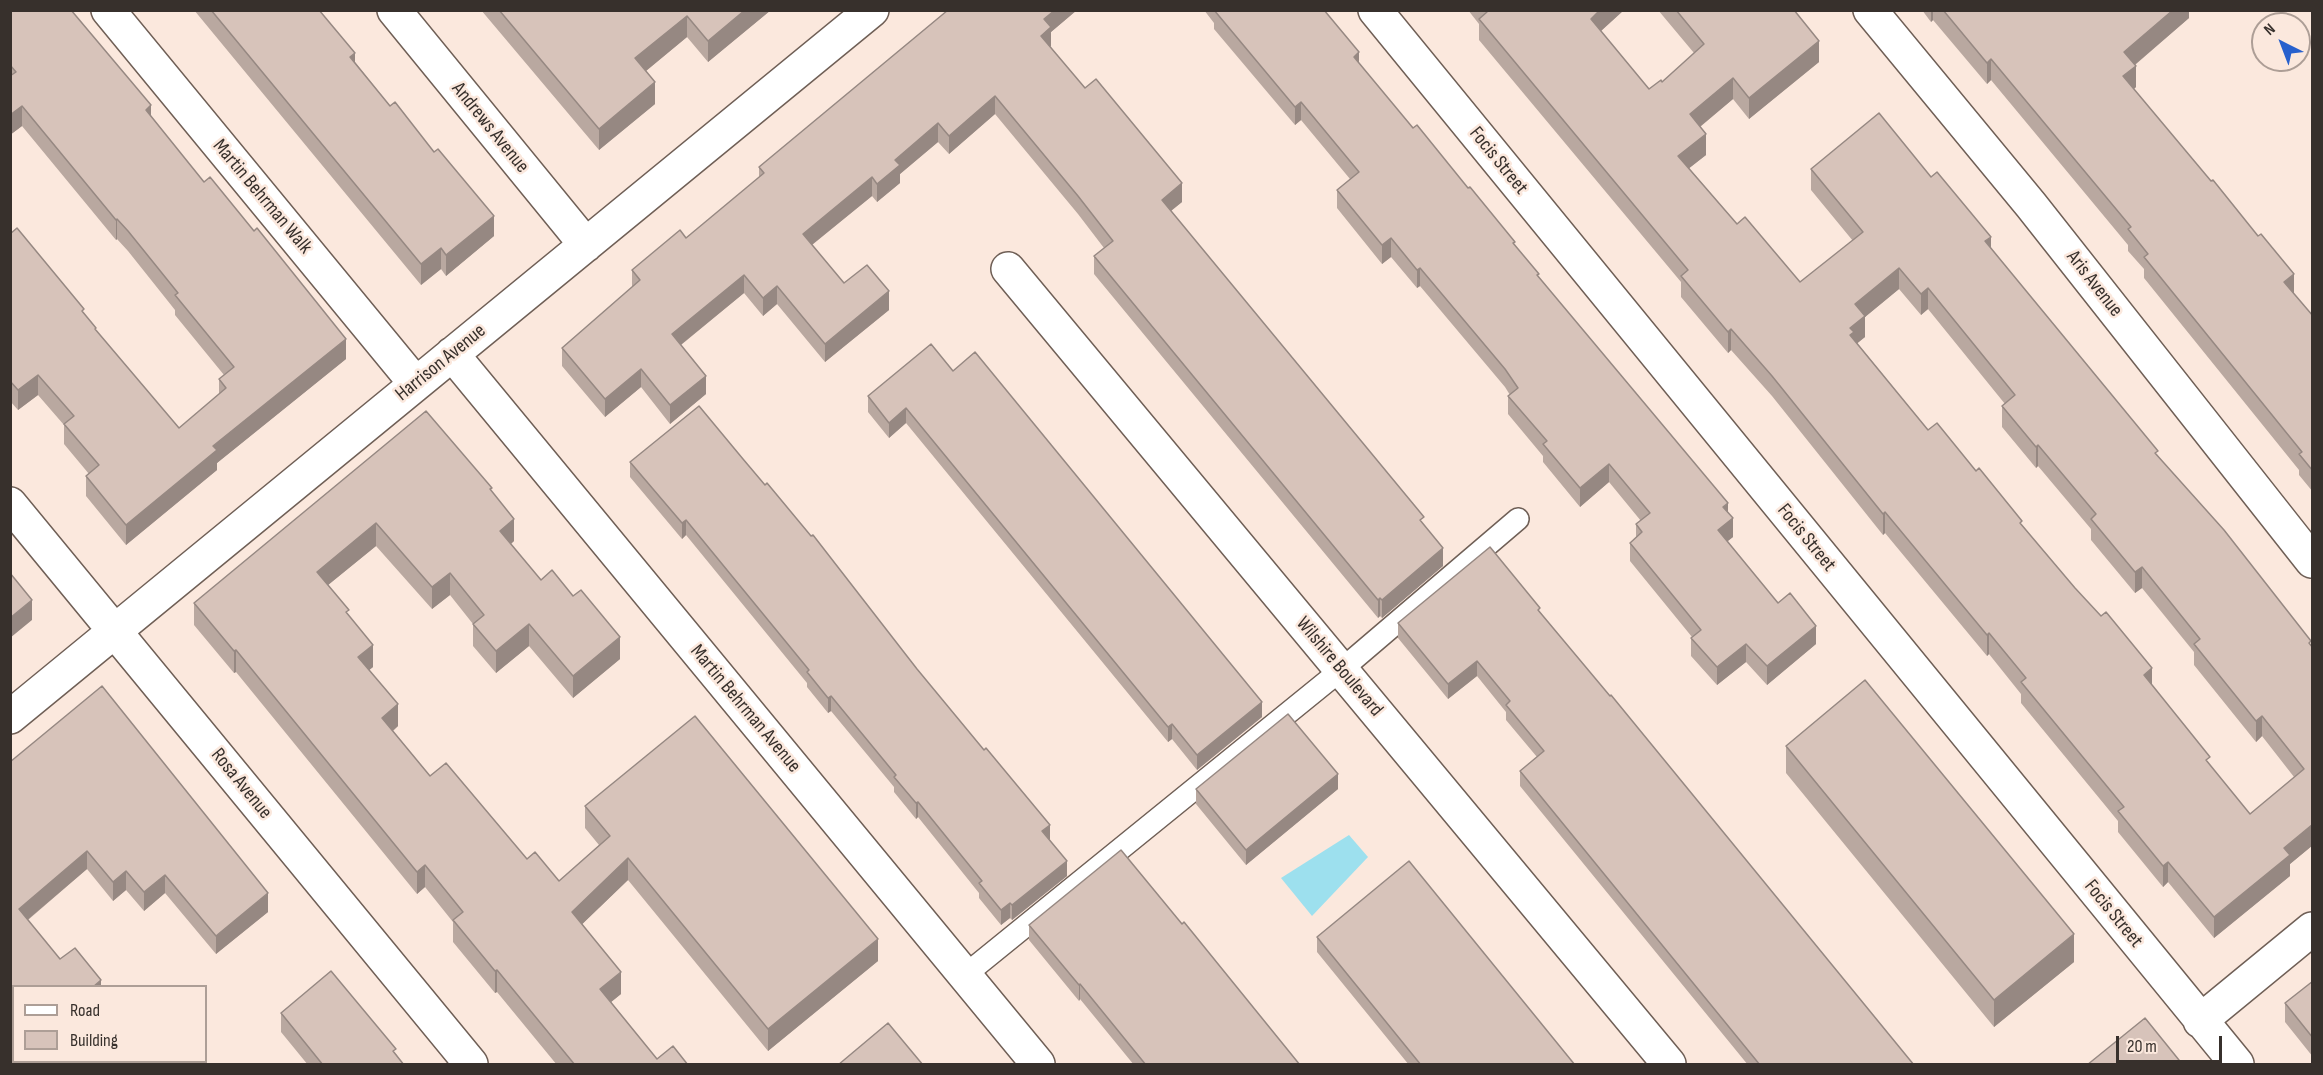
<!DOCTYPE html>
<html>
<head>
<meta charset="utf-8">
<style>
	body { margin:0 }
	#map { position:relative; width:2323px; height:1075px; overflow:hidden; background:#fbe8dd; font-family:"Sofia Sans Condensed",sans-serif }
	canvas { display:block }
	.frame { position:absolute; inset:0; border:12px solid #37302c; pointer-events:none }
	.legend { position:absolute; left:12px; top:985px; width:195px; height:78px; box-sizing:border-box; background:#fbe8dd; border:2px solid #ad9e96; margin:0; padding:8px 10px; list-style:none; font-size:18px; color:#37302c }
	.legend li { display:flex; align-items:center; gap:12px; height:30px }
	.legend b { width:30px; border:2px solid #ad9e96 }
	.north { position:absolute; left:2251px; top:12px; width:60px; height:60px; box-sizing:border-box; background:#fbe8dd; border:2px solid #ad9e96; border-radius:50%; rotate:318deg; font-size:16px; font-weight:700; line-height:24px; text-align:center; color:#37302c }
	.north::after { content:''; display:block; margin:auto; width:21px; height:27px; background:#2760cd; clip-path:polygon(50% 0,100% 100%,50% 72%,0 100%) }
	.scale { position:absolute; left:2116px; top:1036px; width:106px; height:27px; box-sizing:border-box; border:3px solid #37302c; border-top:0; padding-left:8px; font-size:18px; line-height:21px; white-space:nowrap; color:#37302c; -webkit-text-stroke:4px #fbe8dd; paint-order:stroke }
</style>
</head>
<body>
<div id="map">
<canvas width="2323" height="1075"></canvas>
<div class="frame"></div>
<ul class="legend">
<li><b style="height:8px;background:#fff"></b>Road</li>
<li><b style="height:16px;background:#d7c3ba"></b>Building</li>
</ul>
<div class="north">N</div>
<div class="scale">20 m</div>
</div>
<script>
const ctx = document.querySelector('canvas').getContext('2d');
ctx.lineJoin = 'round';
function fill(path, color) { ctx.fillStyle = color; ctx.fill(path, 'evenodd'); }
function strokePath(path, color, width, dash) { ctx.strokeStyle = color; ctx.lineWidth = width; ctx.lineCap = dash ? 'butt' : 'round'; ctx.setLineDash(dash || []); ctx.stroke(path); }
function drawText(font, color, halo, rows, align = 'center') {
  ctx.font = font + ' "Sofia Sans Condensed",sans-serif'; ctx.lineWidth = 5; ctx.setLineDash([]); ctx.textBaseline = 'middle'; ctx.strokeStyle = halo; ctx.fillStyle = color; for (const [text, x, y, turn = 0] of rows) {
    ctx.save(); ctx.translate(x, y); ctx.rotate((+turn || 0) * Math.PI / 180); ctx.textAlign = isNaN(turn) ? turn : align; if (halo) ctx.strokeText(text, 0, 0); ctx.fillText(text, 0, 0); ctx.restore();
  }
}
fill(new Path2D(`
	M1349 835 1368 857 1312 916 1281 878Z`), '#9de0ee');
const service = new Path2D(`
	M965 975 1341 670 1518 519`);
const minor = new Path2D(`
	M108 10 416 384
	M394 10 586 245
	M1375 10 2237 1064
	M1870 10 2031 205 2312 561
	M1008 269 1669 1064
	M452 354 1038 1064
	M10 504 471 1064
	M10 717 872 10
	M2200 1021 2312 929`);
strokePath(service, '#6f5f56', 24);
strokePath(minor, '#6f5f56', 36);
strokePath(service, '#fff', 21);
strokePath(minor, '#fff', 33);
fill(new Path2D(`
	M10 10 151 116 346 359 217 463V470L126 545 86 496V476L89 474 64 444V425L38 395 18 410 10 401V234L84 313 96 331 179 428 219 394V379L224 375 175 315V310L128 251 117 239 116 240 22 126 10 135Z
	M194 10H319L355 62 494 236 446 276 441 269 421 285Z
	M481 10H771L708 62 687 37 646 71 655 104 599 150Z
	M948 10H1077L1051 32V46L1050 47 1182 202 1171 211 1424 525 1443 566 1382 618 1380 616 1378 618 1094 274V256L1104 248 1078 214 995 114 949 154 938 142 900 174V183L877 202 872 196 812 245 844 283 889 310 825 362 777 304 763 316 744 293 681 345 706 394 670 424 641 387 605 417 562 366V348L632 287V270L686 238 759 178V167Z
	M1204 10H1324L1359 64 1413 128 1515 246 1539 277 1728 512 1733 537 1727 541 1778 603 1816 644 1767 685 1746 662 1717 685 1691 656V638L1692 637 1630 561V543L1636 538V524L1641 521 1609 482 1580 507 1543 462V456L1508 414V396L1510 395 1505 387 1420 286 1417 288 1391 257 1382 264 1337 208V190L1350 179 1301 120 1295 125 1214 29V23Z
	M1468 10H1624L1601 31 1649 89 1662 82 1694 53 1658 10H1794L1819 62 1749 119 1733 99 1700 127 1706 155 1689 168 1737 224 1800 282 1853 241 1811 190V169L1931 177 1991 248 2311 646 2313 845 2290 864V876L2214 938 2168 882 2163 887 2118 832V821L2021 703V694L1989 654 1987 656 1885 533 1883 535 1772 396 1731 350 1728 353 1681 297V282L1479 40V24ZM1899 289 1921 315 1928 309 2005 404 2002 406V427L2036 468 2038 466 2091 529V540L2135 593 2142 588 2194 652V665L2256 742 2262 736 2294 777 2250 814 2210 765 2152 685 2022 525 1976 471 1928 430 1857 343 1865 337V317Z
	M1922 10H2189V18L2135 65 2136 87 2134 89 2294 294 2313 316V492L2299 475V470L2144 278V269L2128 251V245L1991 80 1987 84 1933 20 1931 22Z
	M953 371 1262 717 1197 770 1172 739 1168 742 906 423 889 438 868 412V396Z
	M426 411 492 493 514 541 511 544 541 580 620 659 573 698 529 646 496 673 473 646V624L450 595 432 609 376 546 328 585 349 616 373 667 369 670 398 726 393 731 430 776 527 859 559 881 599 845 585 828V806L878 961 768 1051 628 880 582 924 621 994 611 1002 657 1059 688 1065H557L497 992 495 993 453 942V922L425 887 417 894 236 672 234 673 194 625V603Z
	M630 462 1050 840 1067 876 1012 920 1010 918 1001 925 979 898V893L918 817 916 819 894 792V787L831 711 828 713 807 687V683L686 535 682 539 630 477Z
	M1540 612 1914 1065H1748L1520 786V771L1537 757 1506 720V712L1477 676 1448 699 1398 638V623Z
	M1786 746 2074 962 1994 1027 1786 773Z
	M10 762 268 912 216 954 165 893 144 911 126 890 113 901 87 869 28 920 60 959 101 987H14V1058L10 1054Z
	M1196 789H1338L1246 865 1196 804Z
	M1182 924 1300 1065H1134L1080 999 1079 1001 1029 940V925Z
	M1317 937 1575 1065H1409L1317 952Z
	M2313 981V1057L2285 1022V1003Z
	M281 1013 396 1054 404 1065H308L281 1032Z
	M17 1062H127L128 1065H19Z`), '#b9a8a0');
fill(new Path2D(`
	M745 10H771L708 62V41Z
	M1055 10H1077L1051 32V46L1041 54V36L1044 19Z
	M1600 10H1624L1591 40V19Z
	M1931 10H1933V20L1931 22Z
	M2173 10H2189V18L2124 74V52Z
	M687 16V37L635 80V58Z
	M1819 41V62L1749 119V98Z
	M1359 52V71L1354 57Z
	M355 53V74L350 57Z
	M1991 59V80L1987 84V63Z
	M2136 66V87L2123 98V76Z
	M1733 78V99L1690 135V114Z
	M655 82V104L599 150V129Z
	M995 96V114L949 154V136Z
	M1301 102V120L1295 125V107Z
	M151 105V125L146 110Z
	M22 106V126L10 135V115Z
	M938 123V142L900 174V183L877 202V184L895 160Z
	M1706 134V155L1678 177V156Z
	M872 177V196L803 252V234Z
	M1182 183V202L1162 218V200Z
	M494 216V236L446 276V255Z
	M117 219V239L116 240V220Z
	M1991 237V258L1985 241Z
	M1391 238V257L1382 264V245Z
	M441 248V269L421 285V264Z
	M1420 268V286L1417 288V270Z
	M1899 268V289L1865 317V337L1854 346 1850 356V328L1855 304Z
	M2294 274V296L2284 282Z
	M744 275V293L672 352V334Z
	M777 286V304L763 316V298Z
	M1928 288V309L1921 315V294Z
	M889 291V310L825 362V344Z
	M1731 329V350L1728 353V332Z
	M346 339V359L217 463V470L126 545V525L213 446Z
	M641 369V387L605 417V399Z
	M38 375V395L18 410V390Z
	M706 376V394L670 424V405Z
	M906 408V423L889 438V423Z
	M2038 445V466L2036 468V447Z
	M1609 464V482L1580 507V488Z
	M1728 503V521L1723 507Z
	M1885 512V533L1883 535V514Z
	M1733 518V537L1718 549V530Z
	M514 519V541L500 553V531Z
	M686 520V535L682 539V523Z
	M376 523V546L317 594V572Z
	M1443 548V566L1382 618V600Z
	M2142 567V588L2135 593V572Z
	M450 573V595L432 609V587Z
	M1380 598V616L1378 618V600Z
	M32 600V620L10 638V618Z
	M529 624V646L496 673V651Z
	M1816 626V644L1767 685V666Z
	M1989 633V654L1987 656V635Z
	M620 637V659L573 698V676Z
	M1746 644V662L1717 685V667Z
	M373 645V667L358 679V657Z
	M236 650V672L234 673V651Z
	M1477 661V676L1448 699V684Z
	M2152 668V689L2144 675Z
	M831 696V711L828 713V698Z
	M1262 702V717L1197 770V755Z
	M398 704V726L382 740V718Z
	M2262 716V736L2256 742V721Z
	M1172 724V739L1168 742V727Z
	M1338 774V789L1246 865V850Z
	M918 802V817L916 819V803Z
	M2313 824V845L2290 864V876L2214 938V917L2284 848Z
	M1050 825V840L1042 831Z
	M87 851V869L19 927V909Z
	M628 858V880L572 934V912Z
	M1067 861V876L1012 920V905Z
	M2168 862V882L2163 887V866Z
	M425 865V887L417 894V872Z
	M126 871V890L113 901V882Z
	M165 875V893L144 911V892Z
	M268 893V912L216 954V936Z
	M1010 903V918L1001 925V910Z
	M2074 934V962L1994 1027V1000Z
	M878 939V961L768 1051V1029Z
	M497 970V992L495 993V971Z
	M621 972V994L600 1011V989Z
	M101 980V987H93Z
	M1080 984V999L1079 1001V985Z`), '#968882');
const building = new Path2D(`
	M10 10H71L151 105 146 110 204 182 210 177 254 231 257 228 346 339 213 446 217 450 126 525 86 476 99 465 64 424 74 416 38 375 18 390 10 381V234L17 228 84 309 82 311 96 328 95 329 179 428 226 388 219 379 234 367 175 295 178 293 128 231 117 219 116 220 22 106 10 115V76L16 72 10 65Z
	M211 10H319L355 53 350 57 390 106 395 102 434 152 438 149 494 216 446 255 441 248 421 264Z
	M499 10H745L708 41 687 16 635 58 655 82 599 129Z
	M948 10H1055L1044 19 1051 27 1041 36 1085 88 1096 79 1182 183 1162 200 1424 517 1420 520 1443 548 1382 600 1380 598 1378 600 1094 256 1113 241 1078 196 995 96 949 136 938 123 895 160 900 165 877 184 872 177 803 234 844 283 867 265 889 291 825 344 777 286 763 298 744 275 672 334 706 376 670 405 641 369 605 399 562 348 640 280 632 270 680 230 686 238 764 173 759 167Z
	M1214 10H1324L1359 52 1354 57 1413 128 1417 125 1468 188 1470 187 1515 242 1513 243 1539 274 1537 275 1728 503 1723 507 1733 518 1718 530 1778 603 1790 593 1816 626 1767 666 1746 644 1717 667 1691 638 1701 630 1630 543 1642 532 1636 524 1650 513 1609 464 1580 488 1543 444 1547 441 1508 396 1518 388 1505 369 1420 268 1417 270 1391 238 1382 245 1337 190 1359 172 1301 102 1295 107Z
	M1485 10H1600L1591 19 1649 89 1661 80 1662 82 1704 44 1676 10H1794L1819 41 1749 98 1733 78 1690 114 1706 134 1678 156 1737 224 1745 217 1800 282 1863 232 1811 169 1879 113 1931 177 1937 172 1991 237 1985 241 2158 451 2155 453 2224 530 2311 641 2309 643 2313 648V824L2284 848 2290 855 2214 917 2168 862 2163 866 2118 811 2124 807 2021 682 2026 678 1989 633 1987 635 1885 512 1883 514 1772 376 1731 329 1728 332 1681 276 1688 270 1479 19 1487 12ZM1899 268 1921 294 1928 288 2015 395 2002 406 2036 447 2038 445 2096 514 2091 519 2135 572 2142 567 2200 639 2194 644 2256 721 2262 716 2304 769 2250 814 2206 760 2210 757 2144 675 2152 668 2106 612 2101 616 2075 588 2020 523 2022 521 1979 468 1976 471 1937 423 1928 430 1850 335 1854 332 1850 328 1865 316 1855 304Z
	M1943 10H2173L2124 52 2136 66 2123 76 2211 181 2213 180 2258 236 2261 234 2294 274 2284 282 2313 316V471L2299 454 2302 452 2144 257 2148 254 2128 229 2131 227 1991 59 1987 63Z
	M931 344 953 371 975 352 1262 702 1197 755 1172 724 1168 727 906 408 889 423 868 396Z
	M699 406 743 459 765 485 767 483 811 536 813 535 917 669 984 750 986 748 1050 825 1042 831 1067 861 1012 905 1010 903 1001 910 979 883 982 881 918 802 916 803 894 777 896 775 831 696 828 698 807 672 809 670 686 520 682 523 630 462Z
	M426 411 492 488 490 489 514 519 500 531 541 580 552 570 573 596 581 590 620 637 573 676 529 624 496 651 473 624 484 615 450 573 432 587 376 523 317 572 349 610 346 612 373 645 358 657 398 704 382 718 430 776 446 763 527 859 535 852 559 881 610 836 585 806 695 716 878 939 768 1029 628 858 572 912 621 972 600 989 657 1059 673 1046 688 1065H575L497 970 495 971 453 920 463 912 425 865 417 872 236 650 234 651 194 603Z
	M1490 547 1540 608 1538 610 1610 696 1611 695 1914 1065H1760L1520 771 1544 751 1506 705 1510 701 1477 661 1448 684 1398 623Z
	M10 573 32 600 10 618Z
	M1865 680 2074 934 1994 1000 1786 746Z
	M102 686 268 893 216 936 165 875 144 892 126 871 113 882 87 851 19 909 60 959 75 948 101 980 93 987H14V1039L10 1036V762Z
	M1288 714 1338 774 1246 850 1196 789Z
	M1121 850 1182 924 1184 922 1300 1065H1146L1080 984 1079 985 1029 925Z
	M1409 861 1575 1065H1421L1317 937Z
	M331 971 396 1049 393 1051 404 1065H323L281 1013Z
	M2313 981V1038L2285 1003Z
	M2145 1018 2183 1065H2087Z
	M888 1023 923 1065H838Z
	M32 1062H125L128 1065H34Z`);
fill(building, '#d7c3ba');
strokePath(building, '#968882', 1.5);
drawText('20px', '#37302c', '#fbe8dd', [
	["Andrews Avenue",490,128,51],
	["Focis Street",1498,161,51],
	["Martin Behrman Walk",262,197,50],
	["Aris Avenue",2094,284,52],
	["Harrison Avenue",441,363,-39],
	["Focis Street",1806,538,51],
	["Wilshire Boulevard",1339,667,50],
	["Martin Behrman Avenue",745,709,50],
	["Rosa Avenue",241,784,51],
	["Focis Street",2113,914,51]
]);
</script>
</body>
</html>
